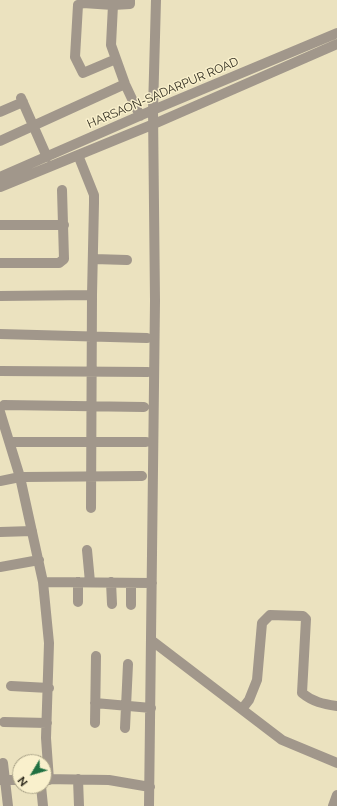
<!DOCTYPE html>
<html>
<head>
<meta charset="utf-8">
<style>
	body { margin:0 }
	#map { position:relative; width:337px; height:806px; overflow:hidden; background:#ebe2bf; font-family:Raleway,sans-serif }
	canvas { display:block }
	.north { position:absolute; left:12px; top:754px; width:40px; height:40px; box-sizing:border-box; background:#f9f0cc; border:1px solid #a9a287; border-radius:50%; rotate:232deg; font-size:11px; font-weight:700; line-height:16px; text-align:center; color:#302c1f }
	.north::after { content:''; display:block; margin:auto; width:14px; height:18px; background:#207041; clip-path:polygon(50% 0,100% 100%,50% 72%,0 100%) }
</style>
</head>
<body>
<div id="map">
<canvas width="337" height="806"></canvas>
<div class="north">N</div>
</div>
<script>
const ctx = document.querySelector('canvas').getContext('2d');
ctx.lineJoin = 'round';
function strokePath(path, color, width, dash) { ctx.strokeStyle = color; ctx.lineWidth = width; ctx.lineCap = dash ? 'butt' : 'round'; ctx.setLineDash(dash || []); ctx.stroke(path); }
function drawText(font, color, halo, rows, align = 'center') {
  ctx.font = font + ' Raleway,sans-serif'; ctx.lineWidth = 3; ctx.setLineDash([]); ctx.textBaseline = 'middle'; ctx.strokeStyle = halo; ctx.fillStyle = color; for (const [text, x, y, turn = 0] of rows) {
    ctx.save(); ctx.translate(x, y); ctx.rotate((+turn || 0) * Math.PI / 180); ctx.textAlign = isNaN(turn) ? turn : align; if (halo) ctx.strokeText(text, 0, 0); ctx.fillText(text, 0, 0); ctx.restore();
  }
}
strokePath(new Path2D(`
	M130 0V4L113 5 111 45 125 84 140 116
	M113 5 83 3 78 5 75 57 83 73 116 59
	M21 98 47 157
	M0 112 23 102
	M0 141 125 84
	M78 155 94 195V203L92 295 91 508
	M0 177 153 110 337 33
	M0 187 154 124 337 44
	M0 225H64
	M94 259 127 260
	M0 263H59L64 259 62 190
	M0 296 92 295
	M0 334 147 338
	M0 371 148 372
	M4 405 144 407
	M0 412 20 477 43 582 49 643 46 738 49 780
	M10 442H146
	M24 477 142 476
	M0 481 20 477
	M0 532 32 531
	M87 550 90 582
	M0 567 39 560
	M43 582 152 583
	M111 582 112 604
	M78 602V582
	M131 605V583
	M151 640 282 740 337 763
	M11 686 49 688
	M95 703 151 708
	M242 709 249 700 257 680 262 623 270 615 303 616 306 619 302 693C313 702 323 704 337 706
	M4 722 47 723
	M95 723 96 656
	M125 728 128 664
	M3 763 8 806
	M44 779 109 780 150 787
	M78 779 79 806
	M0 780H20
	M41 786 43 806
	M149 806 155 301 153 110 156 0
	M333 806 337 795`), '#a1978b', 10);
drawText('12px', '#302c1f', '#f9f0cc', [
	["HARSAON-SADARPUR ROAD",163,93,-23]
]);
</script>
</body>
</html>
